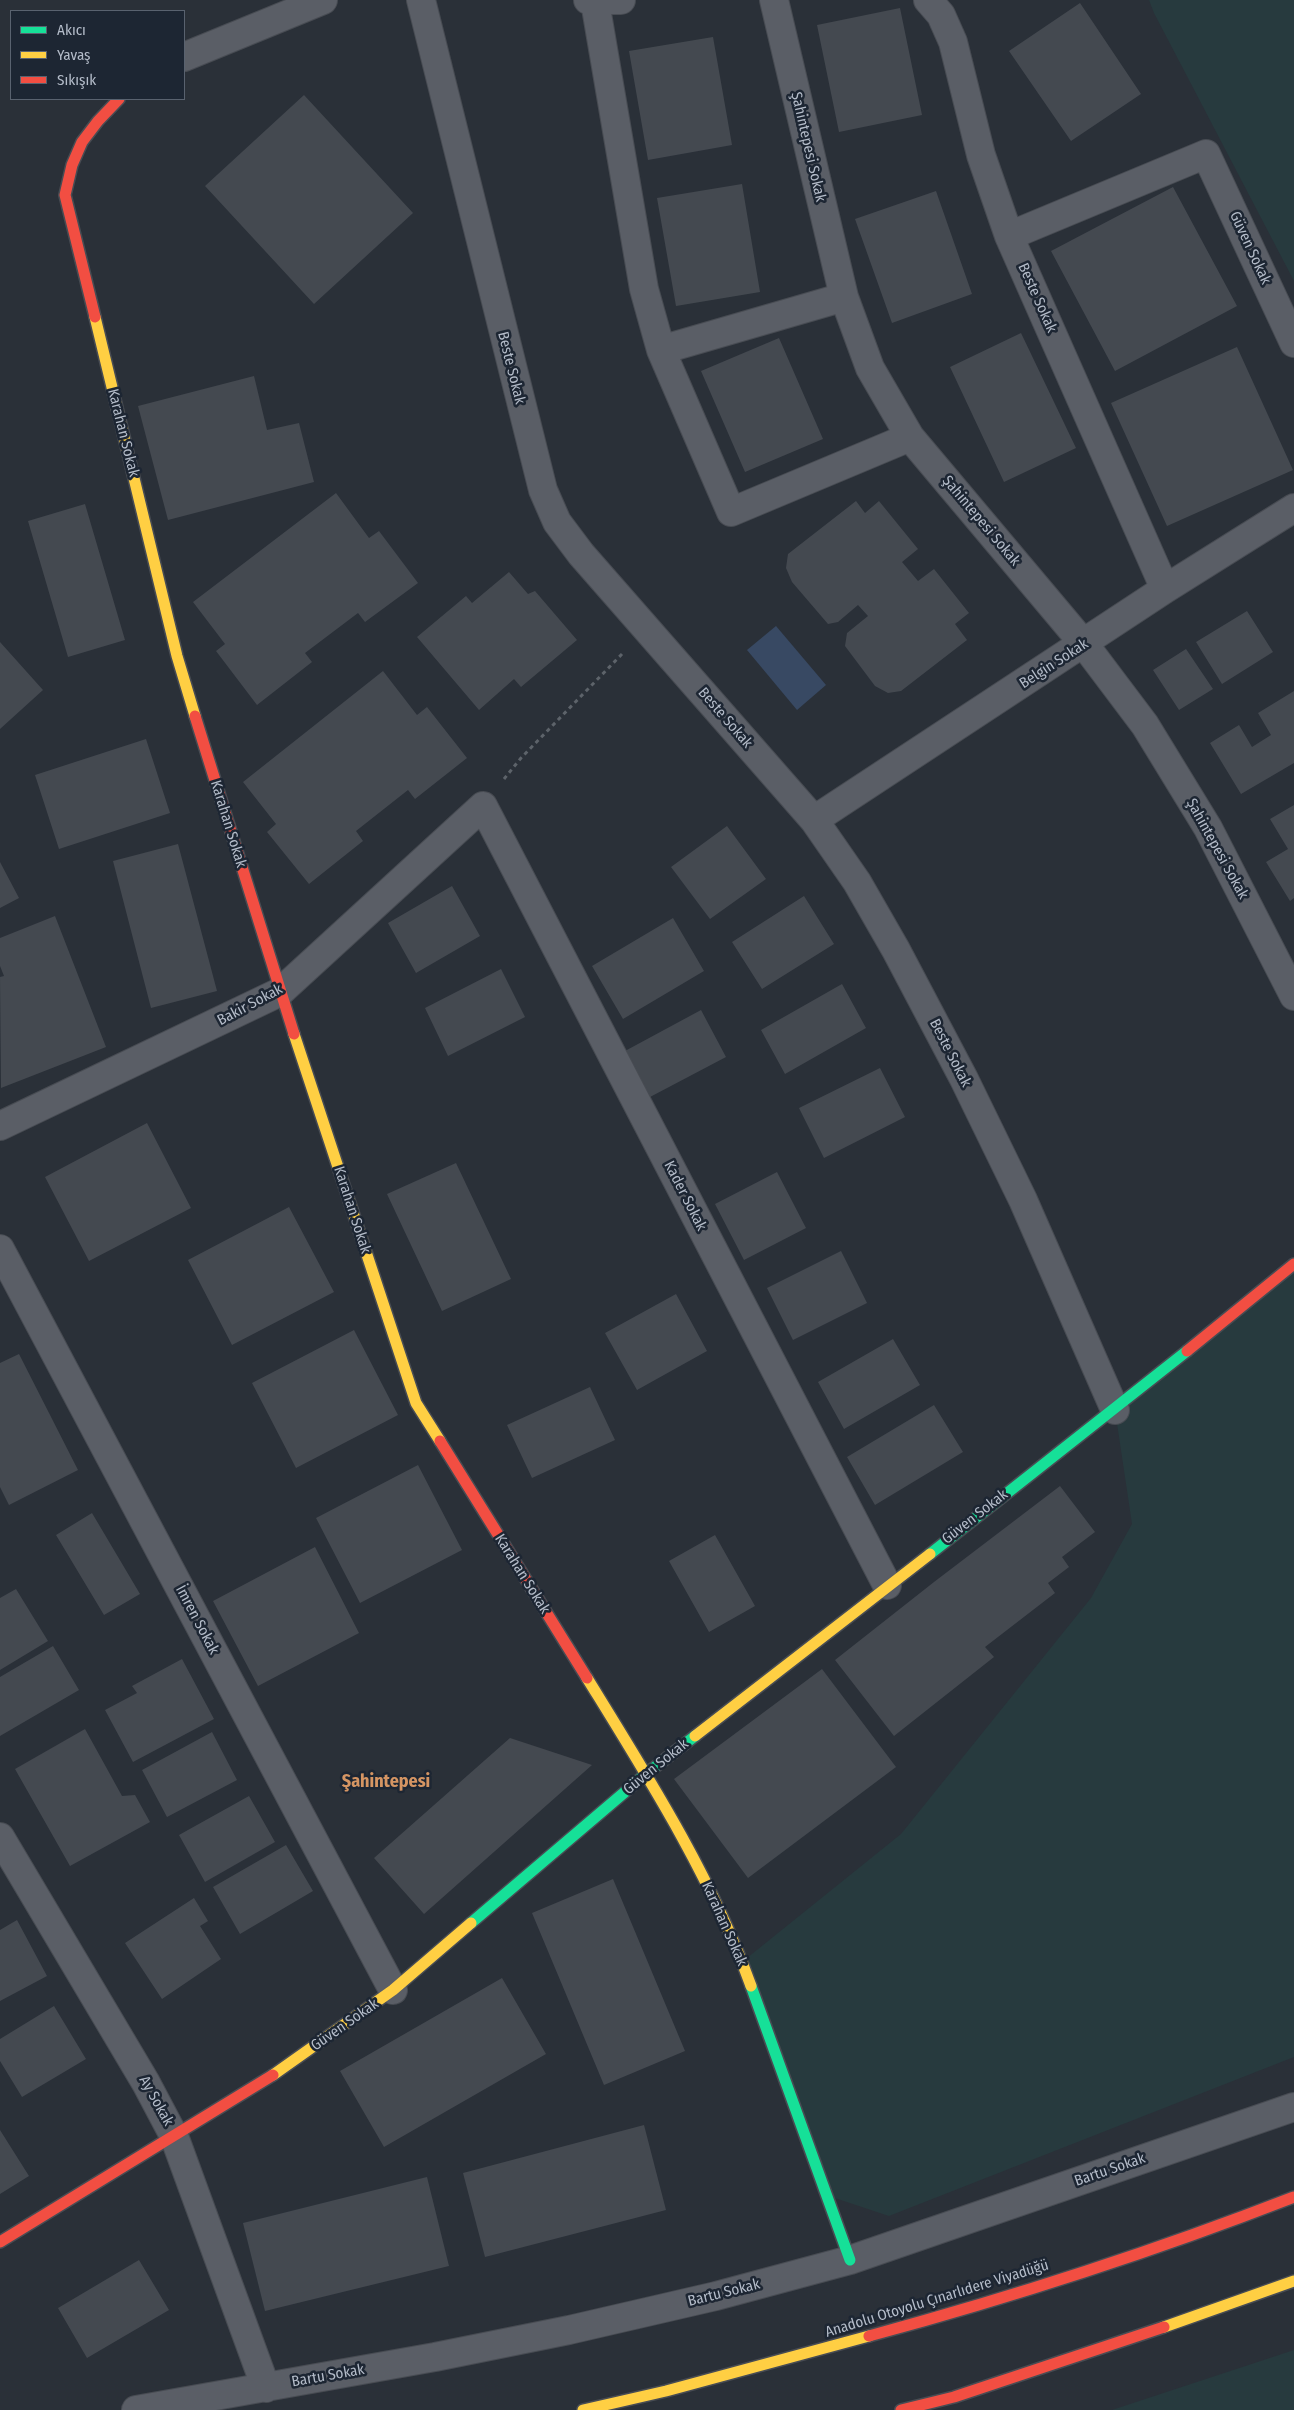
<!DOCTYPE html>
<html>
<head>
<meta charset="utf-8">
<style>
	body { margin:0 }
	#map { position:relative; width:1294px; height:2410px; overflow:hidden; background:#2a3038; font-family:"Fira Sans Condensed",sans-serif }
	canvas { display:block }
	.legend { position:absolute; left:10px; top:10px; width:175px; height:90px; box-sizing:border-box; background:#1d2633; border:1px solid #59626f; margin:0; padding:6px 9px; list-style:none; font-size:15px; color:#b4bcc9 }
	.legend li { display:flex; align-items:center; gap:10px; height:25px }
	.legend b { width:25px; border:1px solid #59626f }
</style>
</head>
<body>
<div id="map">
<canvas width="1294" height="2410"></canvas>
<ul class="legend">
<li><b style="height:6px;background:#16e098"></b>Akıcı</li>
<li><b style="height:6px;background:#ffcf43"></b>Yavaş</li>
<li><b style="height:6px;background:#f24e42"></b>Sıkışık</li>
</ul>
</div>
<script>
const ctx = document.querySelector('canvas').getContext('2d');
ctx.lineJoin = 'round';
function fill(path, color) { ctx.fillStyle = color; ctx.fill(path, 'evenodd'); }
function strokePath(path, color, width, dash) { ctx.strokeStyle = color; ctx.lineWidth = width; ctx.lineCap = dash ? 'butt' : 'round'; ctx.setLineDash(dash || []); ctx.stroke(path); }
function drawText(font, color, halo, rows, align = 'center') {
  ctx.font = font + ' "Fira Sans Condensed",sans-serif'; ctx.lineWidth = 5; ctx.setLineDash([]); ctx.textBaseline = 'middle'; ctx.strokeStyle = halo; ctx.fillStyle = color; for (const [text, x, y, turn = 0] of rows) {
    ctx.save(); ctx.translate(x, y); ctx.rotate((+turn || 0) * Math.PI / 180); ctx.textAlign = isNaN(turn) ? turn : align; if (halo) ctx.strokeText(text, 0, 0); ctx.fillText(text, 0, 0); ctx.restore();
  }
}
fill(new Path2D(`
	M1149 0H1294V281L1154 13Z
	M1294 1264V2057L889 2216 826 2195 742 1962 901 1834 1091 1598 1132 1524 1115 1410Z
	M1294 2350V2410H1112Z`), '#273a3e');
fill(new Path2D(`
	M776 626 826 685 797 710 747 650Z`), '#384963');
fill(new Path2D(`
	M1080 3 1141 94 1071 141 1009 51Z
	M900 8 922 115 839 132 817 25Z
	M713 37 732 145 648 160 629 51Z
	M304 95 413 213 314 304 205 186Z
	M742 184 760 292 676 306 657 198Z
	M1173 187 1237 306 1115 371 1051 251Z
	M936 191 972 294 892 323 855 219Z
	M1021 333 1076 448 1004 482 950 367Z
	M779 338 823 439 745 472 701 371Z
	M1237 347 1293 470 1167 526 1111 403Z
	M254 376 267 430 299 423 314 482 168 520 138 406Z
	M336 493 369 538 379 531 418 583 365 622 358 613 305 653 312 662 257 705 216 651 225 644 193 602Z
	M856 501 865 513 879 501 918 549 902 562 918 581 934 569 969 613 955 624 967 640 901 691 888 693 875 686 845 646 847 633 868 616 858 605 838 622 828 624 792 582 786 568 788 554Z
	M85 504 125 640 68 657 28 521Z
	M509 572 528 594 535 591 577 640 521 687 514 679 479 710 417 637 466 596 472 603Z
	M1247 611 1273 652 1222 684 1196 642Z
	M0 642 43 690 0 729Z
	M1186 649 1213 689 1179 710 1153 670Z
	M383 671 417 715 427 707 467 758 415 799 408 790 356 831 363 841 309 884 267 832 276 824 243 782Z
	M1294 691V763L1241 794 1210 743 1239 725 1252 747 1271 735 1258 713Z
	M146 739 170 813 59 849 35 775Z
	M1294 805V898L1290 901 1266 862 1288 849 1270 819Z
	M727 826 766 879 710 919 671 867Z
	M178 844 217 991 151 1008 113 861Z
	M0 862 19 898 0 908Z
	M452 886 480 936 416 973 388 923Z
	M804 896 834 944 762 989 732 942Z
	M55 916 106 1047 1 1088 0 977 4 976 0 966V938Z
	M673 918 704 971 623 1019 592 966Z
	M501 969 525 1017 448 1056 425 1008Z
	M842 984 866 1028 785 1074 761 1030Z
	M701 1010 726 1057 650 1097 625 1051Z
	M880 1068 905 1117 824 1158 799 1108Z
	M147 1123 191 1208 89 1261 45 1177Z
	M456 1163 511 1279 442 1311 387 1194Z
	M777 1172 806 1228 744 1260 715 1204Z
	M289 1207 334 1292 232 1345 188 1260Z
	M841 1251 867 1303 793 1340 767 1288Z
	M676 1294 707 1351 637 1390 605 1333Z
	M354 1330 398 1415 296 1468 252 1383Z
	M893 1339 920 1385 844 1429 818 1382Z
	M19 1354 78 1470 9 1505 0 1487V1363Z
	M590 1387 615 1440 532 1478 507 1425Z
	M934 1405 963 1452 875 1505 847 1457Z
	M418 1465 462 1550 360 1603 316 1518Z
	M1060 1486 1095 1532 1062 1557 1069 1567 1048 1583 1055 1593 985 1647 994 1657 894 1736 835 1660 934 1582Z
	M92 1513 140 1594 104 1615 56 1535Z
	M715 1535 755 1606 709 1632 669 1561Z
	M315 1547 359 1633 258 1686 213 1601Z
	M16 1589 48 1641 0 1670V1598Z
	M53 1646 79 1690 0 1736V1677Z
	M182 1659 214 1719 133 1762 105 1710 137 1693 132 1686Z
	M822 1669 896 1767 748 1878 674 1779Z
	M85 1729 122 1796 135 1795 150 1822 70 1866 15 1769Z
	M212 1732 237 1780 167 1817 142 1770Z
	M510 1738 592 1765 424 1914 374 1858Z
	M249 1796 275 1842 205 1882 179 1835Z
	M286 1845 313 1891 240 1934 213 1887Z
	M613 1879 685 2051 604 2085 532 1913Z
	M194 1898 208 1921 200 1926 221 1959 162 1999 125 1943Z
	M17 1920 47 1976 0 2001V1930Z
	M502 1978 546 2054 384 2147 340 2071Z
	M54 2006 86 2059 22 2097 0 2061V2039Z
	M644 2125 666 2210 485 2257 463 2173Z
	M0 2130 29 2176 0 2194Z
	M427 2177 449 2266 265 2311 243 2223Z
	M139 2260 169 2310 87 2358 58 2308Z`), '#444950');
const street = new Path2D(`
	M421 0 543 490 557 522 581 554 814 820 857 882 896 950 964 1079 1023 1200 1115 1410
	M588 0H621
	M774 0 844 297 870 368 910 437 1084 644 1145 725 1208 828 1294 996
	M928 0 941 15 953 42 981 155 1009 236 1165 589
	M595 2 644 289 661 350 731 512 910 437
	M184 57 323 0
	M1009 236 1206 154 1294 343
	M661 350 844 297
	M814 820 1165 589 1294 508
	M0 1126 280 992 483 806 887 1585
	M0 1249 393 1990
	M0 1837 146 2083 174 2136 266 2388
	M136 2410 435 2357 569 2330 716 2296 850 2260 1294 2107`);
const fast = new Path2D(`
	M930 1554 1187 1351
	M471 1923 646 1774 695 1736
	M751 1986 850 2260`);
const slow = new Path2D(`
	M95 317 177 656 195 716
	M294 1034 416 1403 440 1441
	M587 1678C648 1777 711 1876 751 1986
	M695 1736 930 1554
	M273 2075 393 1990 471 1923
	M1164 2327 1294 2281
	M583 2410 666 2391 869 2336`);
const jam = new Path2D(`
	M95 317 65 195 72 165 82 142 98 121 119 99
	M195 716 294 1034
	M1187 1351 1294 1264
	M440 1441 587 1678
	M0 2242 273 2075
	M869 2336C1013 2297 1155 2251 1294 2197
	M901 2410 954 2397 1164 2327`);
strokePath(street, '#484c53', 30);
strokePath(fast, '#484c53', 14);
strokePath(slow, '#484c53', 14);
strokePath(jam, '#484c53', 14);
strokePath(new Path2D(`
	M504 779 521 758 622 654`), '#5d636a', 3, [4, 4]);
strokePath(street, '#5a5e66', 28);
strokePath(fast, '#16e098', 11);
strokePath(slow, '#ffcf43', 11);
strokePath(jam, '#f24e42', 11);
drawText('15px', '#b4bcc9', '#1d2633', [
	["Şahintepesi Sokak",808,147,77],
	["Güven Sokak",1250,248,65],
	["Beste Sokak",1037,298,66],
	["Beste Sokak",511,368,76],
	["Karahan Sokak",123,433,76],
	["Şahintepesi Sokak",981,521,50],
	["Belgin Sokak",1054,664,-33],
	["Beste Sokak",725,718,49],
	["Karahan Sokak",228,824,73],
	["Şahintepesi Sokak",1217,849,61],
	["Bakir Sokak",250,1005,-28],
	["Beste Sokak",950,1053,63],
	["Kader Sokak",685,1196,63],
	["Karahan Sokak",352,1210,72],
	["Güven Sokak",975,1517,-38],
	["Karahan Sokak",522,1574,58],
	["İmren Sokak",197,1620,62],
	["Güven Sokak",656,1767,-39],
	["Karahan Sokak",724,1924,66],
	["Güven Sokak",345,2025,-35],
	["Ay Sokak",156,2101,61],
	["Bartu Sokak",1110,2170,-19],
	["Bartu Sokak",724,2293,-14],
	["Anadolu Otoyolu Çınarlıdere Viyadüğü",937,2299,-17],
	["Bartu Sokak",328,2376,-10]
]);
drawText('bold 18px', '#d59563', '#1d2633', [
	["Şahintepesi",386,1782]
]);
</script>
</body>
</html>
